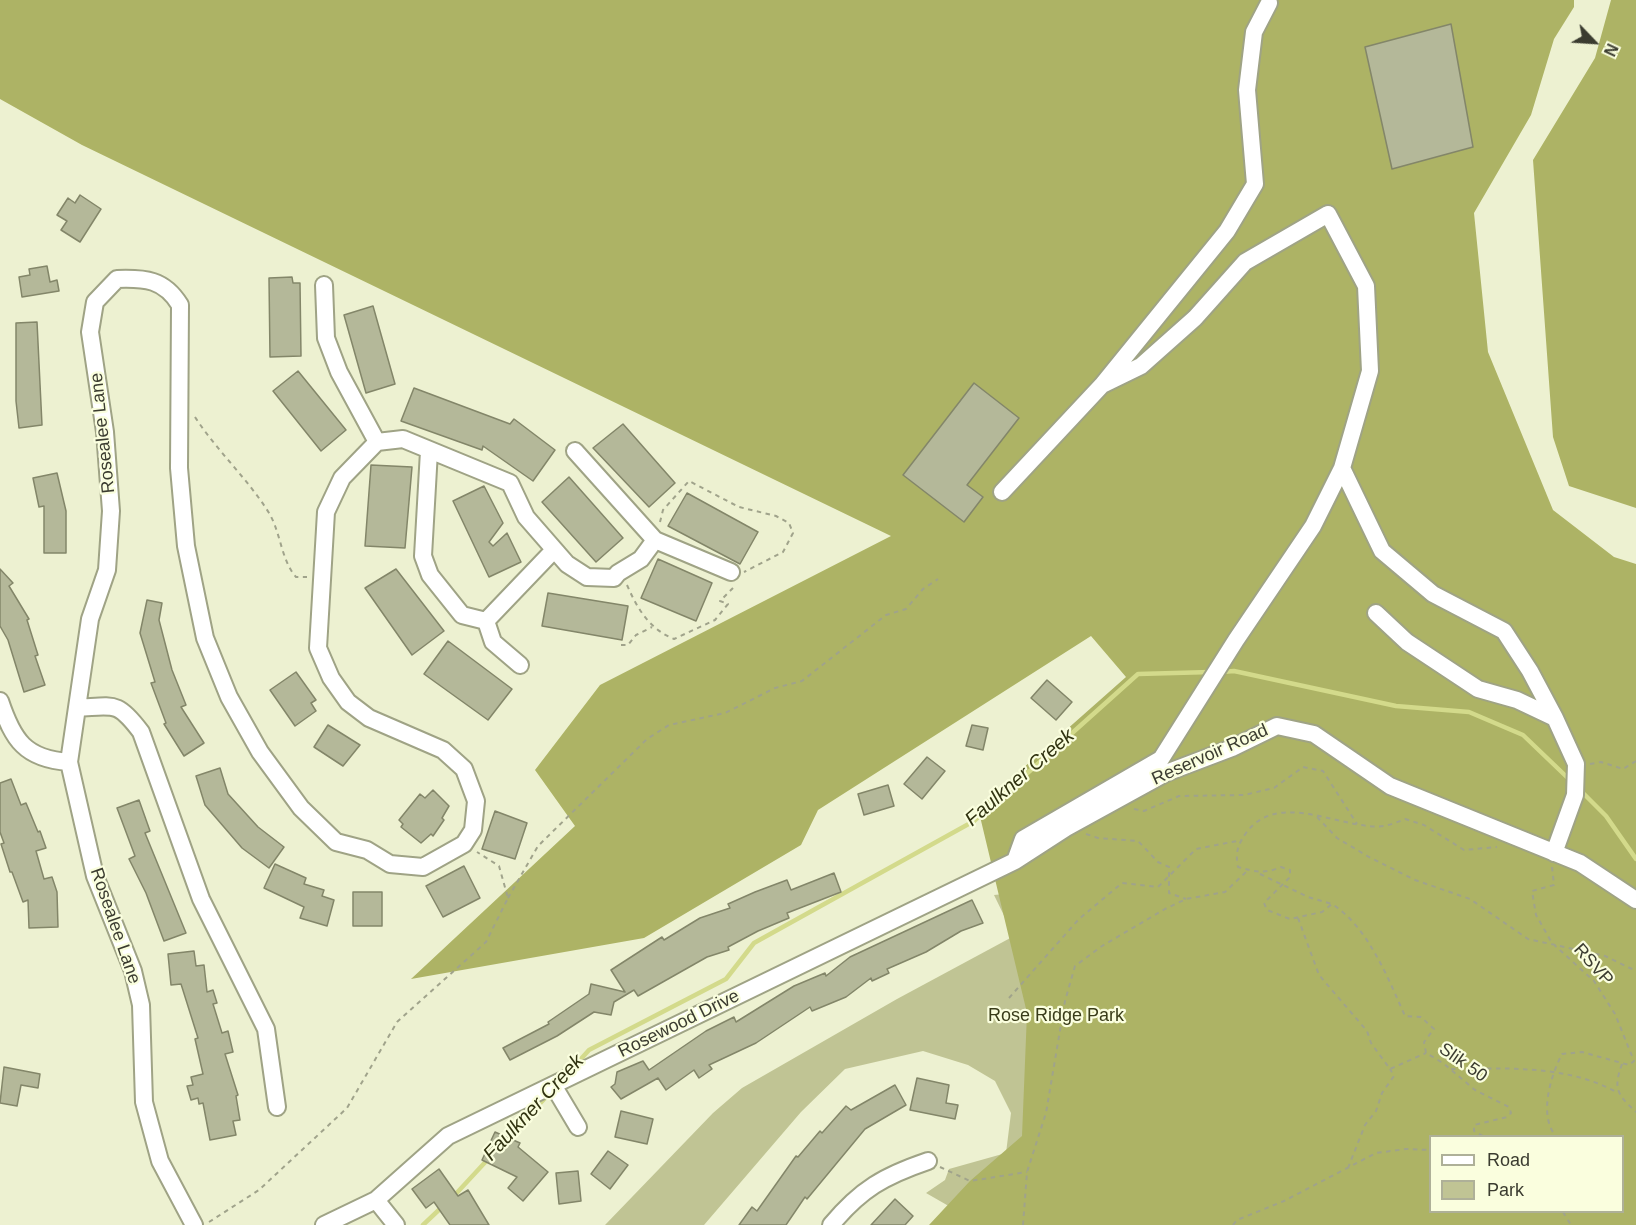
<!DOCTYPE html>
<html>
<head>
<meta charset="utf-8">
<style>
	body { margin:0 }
	#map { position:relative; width:1636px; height:1225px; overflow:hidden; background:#edf1d1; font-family:Helvetica,sans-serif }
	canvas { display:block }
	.legend { position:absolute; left:1429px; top:1135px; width:195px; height:78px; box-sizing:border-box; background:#fafede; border:2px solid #aeb098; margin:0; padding:8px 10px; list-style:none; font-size:18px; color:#3b3c30 }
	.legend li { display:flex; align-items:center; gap:12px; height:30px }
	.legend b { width:30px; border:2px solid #aeb098 }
	.north { position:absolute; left:1564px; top:12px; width:60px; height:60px; -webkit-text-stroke:4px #fafede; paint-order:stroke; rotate:115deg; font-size:16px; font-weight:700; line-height:24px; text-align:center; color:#3b3c30 }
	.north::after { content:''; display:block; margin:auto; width:21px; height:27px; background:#3b3c30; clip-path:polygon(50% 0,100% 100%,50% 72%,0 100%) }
</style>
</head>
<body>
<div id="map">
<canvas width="1636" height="1225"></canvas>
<ul class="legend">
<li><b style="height:8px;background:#fff"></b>Road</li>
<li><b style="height:16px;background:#c0c494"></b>Park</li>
</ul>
<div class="north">N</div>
</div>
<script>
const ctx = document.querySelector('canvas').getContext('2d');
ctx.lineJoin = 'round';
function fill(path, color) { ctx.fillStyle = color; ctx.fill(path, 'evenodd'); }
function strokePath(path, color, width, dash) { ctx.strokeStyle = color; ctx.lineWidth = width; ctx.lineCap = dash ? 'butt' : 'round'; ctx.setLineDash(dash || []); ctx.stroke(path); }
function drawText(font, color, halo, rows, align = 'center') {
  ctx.font = font + ' Helvetica,sans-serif'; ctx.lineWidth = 4.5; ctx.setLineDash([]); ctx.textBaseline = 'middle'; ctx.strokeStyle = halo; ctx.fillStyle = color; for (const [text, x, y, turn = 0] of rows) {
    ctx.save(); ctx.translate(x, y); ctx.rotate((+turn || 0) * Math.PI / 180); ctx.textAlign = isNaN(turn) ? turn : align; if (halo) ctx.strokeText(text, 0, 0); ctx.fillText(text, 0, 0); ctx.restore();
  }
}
fill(new Path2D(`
	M1004 894 1193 936 973 1220 926 1193 945 1180 949 1169 1006 1153 1011 1113 995 1081 968 1065 923 1051 845 1069 801 1112 704 1225H605L713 1113 742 1088 897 999 1014 936 994 895Z`), '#c0c494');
fill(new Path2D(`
	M0 0H1574V7L1554 39 1531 115 1474 213 1488 352 1553 510 1614 557 1636 564V1225H929L970 1181 1022 1136 1027 1013 978 808 1126 677 1091 636 818 810 801 845 644 938 411 979 575 826 535 770 600 685 891 536 82 145 0 99ZM1430 1136H1622V1212H1430Z
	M1611 0H1636V508L1569 486 1553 437 1533 160 1595 58Z`), '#adb365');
strokePath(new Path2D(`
	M1222 672 1234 671 1396 706 1469 712 1523 735 1571 781
	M1579 789 1606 816 1636 859
	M571 1070 589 1050 726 979 754 943 974 821 1138 674 1211 672
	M506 1140 547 1096
	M453 1197 490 1157
	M423 1225 442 1207`), '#d3da8b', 4.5);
const building = new Path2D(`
	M1451 24 1473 147 1392 169 1365 47Z
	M80 195 101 209 80 242 61 230 67 221 57 215 68 198 75 203Z
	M47 266 50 282 57 280 59 291 22 297 19 277 30 275 29 269Z
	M292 277 293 283H300L301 356 270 357 269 278Z
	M373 306 395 384 366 393 344 315Z
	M37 322 42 425 19 428 16 401V323Z
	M298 371 346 430 321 451 273 391Z
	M974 383 1019 418 967 485 983 497 964 522 903 475Z
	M414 388 510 424 514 419 555 450 533 481 483 446 482 450 401 421Z
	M623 424 675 483 649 507 593 448Z
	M371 465 412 467 405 548 365 546Z
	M57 473 66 511V553H44V506L39 507 33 478Z
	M569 477 623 538 596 562 542 502Z
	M484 486 503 523 489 542 493 546 507 533 521 562 489 577 453 501Z
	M687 493 758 532 740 564 668 526Z
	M658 559 712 583 696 621 641 598Z
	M0 569 13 583 9 586 29 619 27 620 38 655 35 656 45 685 24 692 8 640 0 626Z
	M396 569 444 631 412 655 365 588Z
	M548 593 628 606 622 640 542 626Z
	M147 600 162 603 159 620 172 670 186 705 181 707 204 743 184 756 164 724 166 723 151 683 155 682 140 633Z
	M448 641 512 689 488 720 424 674Z
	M296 672 316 700 311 703 316 711 295 726 270 690Z
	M1047 680 1072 702 1056 720 1031 698Z
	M328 725 360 745 343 766 314 747Z
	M972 725 988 728 983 750 966 746Z
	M927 757 945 771 922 799 904 784Z
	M220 768 228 794 258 827 284 847 269 868 242 848 205 805 196 776Z
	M11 779 21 805 26 803 38 832 40 831 46 848 36 851 44 879 52 877 57 892 58 927 29 928 28 900 23 902 12 872H10L1 844 4 843 0 832V783Z
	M888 785 894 806 864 815 858 794Z
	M433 790 449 806 442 818 444 820 433 836 431 834 421 843 401 827 403 824 399 820 420 794 425 798Z
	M139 800 150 831 145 833 186 933 164 941 146 893 129 859 135 856 117 808Z
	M495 811 527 823 515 859 482 849Z
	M275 864 306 878 304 884 324 890 322 896 334 900 327 926 300 918 304 907 264 888Z
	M464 866 480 898 443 917 426 886Z
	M834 873 841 892 787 913 789 918 758 931 728 947 729 950 707 957 638 996 634 990 614 1002 611 1015 594 1012 557 1036 510 1060 503 1048 549 1024 548 1022 589 994 591 984 625 992 611 970 662 937 664 940 700 918 730 908 728 904 755 892 787 880 791 890Z
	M353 892H382V926H353Z
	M972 900 983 923 961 931 926 952 887 969 889 973 872 981 871 978 846 997 812 1011 810 1007 756 1043 709 1065 712 1069 699 1078 694 1070 666 1090 658 1078 621 1099 611 1087 615 1084 617 1072 643 1061 649 1070 706 1031 734 1017 736 1022 794 986 825 973 826 976 850 957Z
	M194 951 196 966 204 965 207 992 213 990 217 1003 213 1004 222 1033 228 1031 233 1052 225 1054 238 1095 236 1096 240 1120 233 1121 236 1135 210 1140 203 1103 199 1104 198 1098 191 1100 187 1086 193 1085 191 1077 203 1074 195 1039 198 1038 181 984 171 985 168 954Z
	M4 1067 40 1074 38 1088 21 1085 17 1106 0 1103Z
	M917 1078 949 1085 946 1103 958 1105 955 1119 910 1110Z
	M895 1085 906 1105 865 1129 807 1199 805 1197 786 1225H739L752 1207 757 1211 796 1156 798 1157 820 1131 822 1133 846 1106 851 1110Z
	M621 1111 653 1119 647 1144 615 1137Z
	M495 1132 520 1143 518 1147 548 1172 523 1201 508 1188 517 1177 482 1160Z
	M608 1151 628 1165 610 1189 591 1174Z
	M439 1169 458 1196 468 1190 489 1225H450L434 1202 426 1208 412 1189Z
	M578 1171 581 1201 559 1204 556 1173Z
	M895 1199 913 1216 905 1225H871Z`);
fill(building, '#b4b899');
strokePath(building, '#838669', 1.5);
const minor = new Path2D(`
	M324 285 326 338 339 372 377 442 403 439 510 483 526 517 567 564 587 577 614 578 618 573 641 559 655 540
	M429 451 423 556 430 575 462 615 486 621 553 551
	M575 451 655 540 731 572
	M1342 468 1382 551 1433 594 1504 631 1530 671 1555 718
	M1002 492 1102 385
	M1376 613 1407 642 1478 689 1517 700 1555 718 1576 764 1575 795 1554 853
	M486 621 493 642 520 665
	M0 701C13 740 25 759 69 762
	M77 708C114 706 117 700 141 732L201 899 266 1029 277 1107
	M1015 861 1023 839 1161 759 1236 640 1313 526 1342 468 1370 371 1366 286 1328 214 1245 262 1195 318 1141 366 1102 385 1227 231 1255 184 1247 90 1254 32 1269 3
	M553 1085 578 1127
	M376 1200 396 1225
	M194 1225 160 1161 144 1102 141 1005 133 971 95 876 69 762 90 619 107 570 111 511 105 432 90 332 95 302 117 279C145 278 164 279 180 305L179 468 186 546 205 638 229 697 260 752 301 808 336 842 367 850 390 864 423 867 464 844 473 830 476 801 464 769 443 750 369 718 348 702 331 678 318 648 326 512 342 478 377 442
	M324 1225 376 1200 448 1136 1015 861 1066 828 1166 773 1232 748 1277 726 1314 734 1390 786 1580 863 1636 900
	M831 1225C861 1189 884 1176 928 1161`);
strokePath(minor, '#9fa385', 20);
strokePath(new Path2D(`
	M195 417C217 451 248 479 269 513 281 533 281 560 296 577H307
	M660 522 663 510 689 481 739 507 776 516 789 523 793 533 783 552 744 572
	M627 585C637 608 649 629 674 639L715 620 728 604 720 601 733 588
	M621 645H628L636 635 652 627
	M1590 764 1601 762 1623 769 1636 761
	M1134 809 1144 811 1179 796 1244 795 1274 788 1303 767 1323 771 1357 824
	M1317 817 1337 838 1369 857 1415 880 1470 899 1528 939 1605 956 1636 971
	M1086 834 1098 838 1138 841 1158 862 1169 867V893L1186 899
	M1552 867 1554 885 1532 891 1536 915 1552 943 1594 981 1615 1014 1634 1061 1629 1065 1582 1052 1562 1054C1551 1075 1538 1116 1556 1136
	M1260 874 1308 897 1332 904
	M508 898 538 846 647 739 669 725 725 713 775 688 802 681 886 615 906 609 923 589 938 579
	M1298 918 1319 975 1367 1031 1371 1043 1390 1069 1426 1053
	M1009 998 1079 919 1122 883 1158 887 1196 849 1242 840
	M1622 1064C1613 1089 1617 1094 1636 1112
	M1451 1069C1506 1068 1569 1065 1618 1093
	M1483 1136 1474 1131V1125L1507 1117 1511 1113 1509 1107 1475 1090 1443 1063 1426 1053 1424 1042 1434 1029 1421 1017 1405 1016C1388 978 1368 927 1332 904L1322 912 1290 919 1267 910 1264 903 1290 877V870L1281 867C1265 874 1255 872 1238 867 1235 852 1238 845 1246 833 1275 793 1331 823 1369 826 1383 828 1393 824 1405 819L1424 825 1464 850 1497 847
	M940 1167 970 1181 1027 1172
	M1348 1168 1365 1125 1376 1111 1382 1093 1394 1076 1390 1069
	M1563 1212 1571 1225
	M209 1222 259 1190 347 1108 397 1022 486 942 508 898 499 866 477 852
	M1023 1225 1027 1172 1046 1113 1065 1001 1075 966 1102 946 1165 909 1186 899 1225 892 1247 871
	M1233 1225 1237 1220 1284 1201 1376 1153 1406 1149 1430 1150`), '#a0a38b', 2, [4.5, 4.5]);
strokePath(minor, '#fff', 16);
drawText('18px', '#3b3c30', '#fafede', [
	["Rosealee Lane",103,433,-96],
	["Reservoir Road",1210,755,-24],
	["Rosealee Lane",115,926,71],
	["RSVP",1593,965,48],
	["Rosewood Drive",679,1024,-26],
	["Slik 50",1463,1063,35]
]);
drawText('18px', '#393c19', '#fafede', [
	["Rose Ridge Park",1056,1016]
]);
drawText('italic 20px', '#313311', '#fafede', [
	["Faulkner Creek",1020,778,-41],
	["Faulkner Creek",534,1108,-47]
]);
</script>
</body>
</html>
